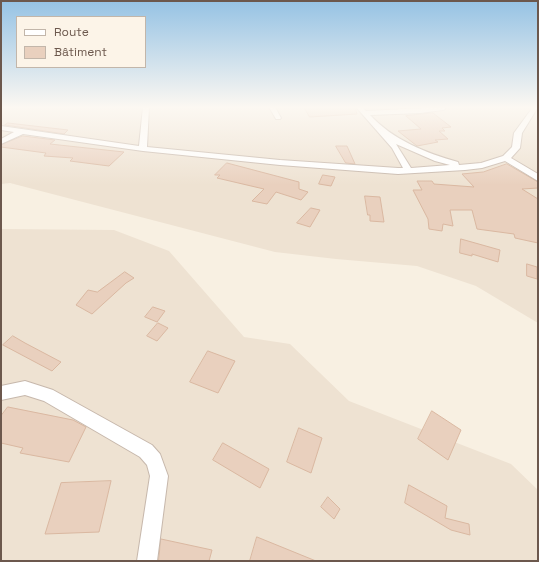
<!DOCTYPE html>
<html>
<head>
<meta charset="utf-8">
<style>
	body { margin:0 }
	#map { position:relative; width:539px; height:562px; overflow:hidden; background:#f8f0e2; font-family:"Space Grotesk",sans-serif }
	canvas { display:block }
	.frame { position:absolute; inset:0; border:2px solid #6c584d; pointer-events:none }
	.legend { position:absolute; left:16px; top:16px; width:130px; height:52px; box-sizing:border-box; background:#fcf4e8; border:1px solid #c2b6aa; margin:0; padding:5px 7px; list-style:none; font-size:12px; color:#6c584d }
	.legend li { display:flex; align-items:center; gap:8px; height:20px }
	.legend b { width:20px; border:1px solid #c2b6aa }
</style>
</head>
<body>
<div id="map">
<canvas width="539" height="562"></canvas>
<div class="frame"></div>
<ul class="legend">
<li><b style="height:5px;background:#fff"></b>Route</li>
<li><b style="height:11px;background:#e9d0be"></b>Bâtiment</li>
</ul>
</div>
<script>
const ctx = document.querySelector('canvas').getContext('2d');
ctx.lineJoin = 'round';
function fill(path, color) { ctx.fillStyle = color; ctx.fill(path, 'evenodd'); }
function strokePath(path, color, width, dash) { ctx.strokeStyle = color; ctx.lineWidth = width; ctx.lineCap = dash ? 'butt' : 'round'; ctx.setLineDash(dash || []); ctx.stroke(path); }
fill(new Path2D(`
	M1 107H538V323L476 286 417 266 336 259 275 252 10 183 1 184Z
	M1 229 114 230 169 251 244 337 290 344 349 401 511 464 538 490V561H1Z`), '#eee2d2');
const building = new Path2D(`
	M304 107H355L357 114 310 117Z
	M433 113 451 127 442 128 445 131H439L448 139 435 140 438 142 417 146 398 131 421 129 406 116Z
	M8 123 68 130 64 134 5 125Z
	M23 136 55 140 50 144 124 152 109 166 70 161 73 158 44 156 46 153 1 147V145Z
	M336 146H347L355 164 346 163Z
	M227 163 299 182V189L308 192 301 200 276 192 267 204 252 201 264 189 217 178 220 175H215Z
	M507 164 538 182V188L522 189 538 199V243L515 238 514 234 477 229 472 210H450L453 226 443 224 442 231 429 229 428 219 413 190H422L417 181H432L434 184 474 187 462 174 483 172Z
	M323 175 335 177 331 186 319 184Z
	M365 196 380 197 384 222 370 221V215H368Z
	M311 208 320 210 310 227 297 223Z
	M461 239 500 250 498 262 472 254V256L460 253Z
	M527 264 537 267V279L527 276Z
	M125 272 134 278 126 283 92 314 76 305 88 290 97 292Z
	M153 307 165 311 157 322 145 317Z
	M158 323 168 328 157 341 147 336Z
	M13 336 25 343 61 362 52 371 3 345Z
	M208 351 235 361 218 393 190 382Z
	M8 407 73 420 86 427 69 462 20 453 23 448 1 443V416Z
	M432 411 461 430 448 460 418 439Z
	M299 428 322 438 311 473 287 462Z
	M223 443 269 469 260 488 213 460Z
	M111 481 99 532 45 534 61 483Z
	M409 485 447 506 445 518 469 524 470 535 451 530 405 503Z
	M328 497 340 509 334 519 321 507Z
	M257 537 316 561H250Z
	M161 539 212 550 209 561H159Z`);
fill(building, '#e9d0be');
strokePath(building, '#dab8a1', 1);
const minor = new Path2D(`
	M143 107H149L147 147 280 160 398 168H403L392 148 356 107H362L366 111 445 107V109L443 110 420 113 370 115C393 140 426 153 458 162L459 165 481 163 503 156 512 147 514 133 533 107H538L522 133 520 148 511 158 538 174V181L505 161 482 168 465 170 398 174 280 165 143 151 23 134 1 144V139L14 132 1 130V126L139 146ZM396 144 435 161 450 165 411 168Z
	M269 107H275L281 118 280 119H276Z
	M25 381 53 390 152 445 160 454 168 476 157 561H137L150 476 147 465 140 457 44 401 25 395 1 400V386Z`);
strokePath(minor, '#c7b8ac', 2);
fill(minor, '#fff');
const sky = ctx.createLinearGradient(0, 0, 0, 185);
sky.addColorStop(0, '#95c2e4');
sky.addColorStop(0.58, '#fcf8f2');
sky.addColorStop(1, '#fcf8f200');
ctx.fillStyle = sky;
ctx.fillRect(0, 0, 539, 185);
</script>
</body>
</html>
